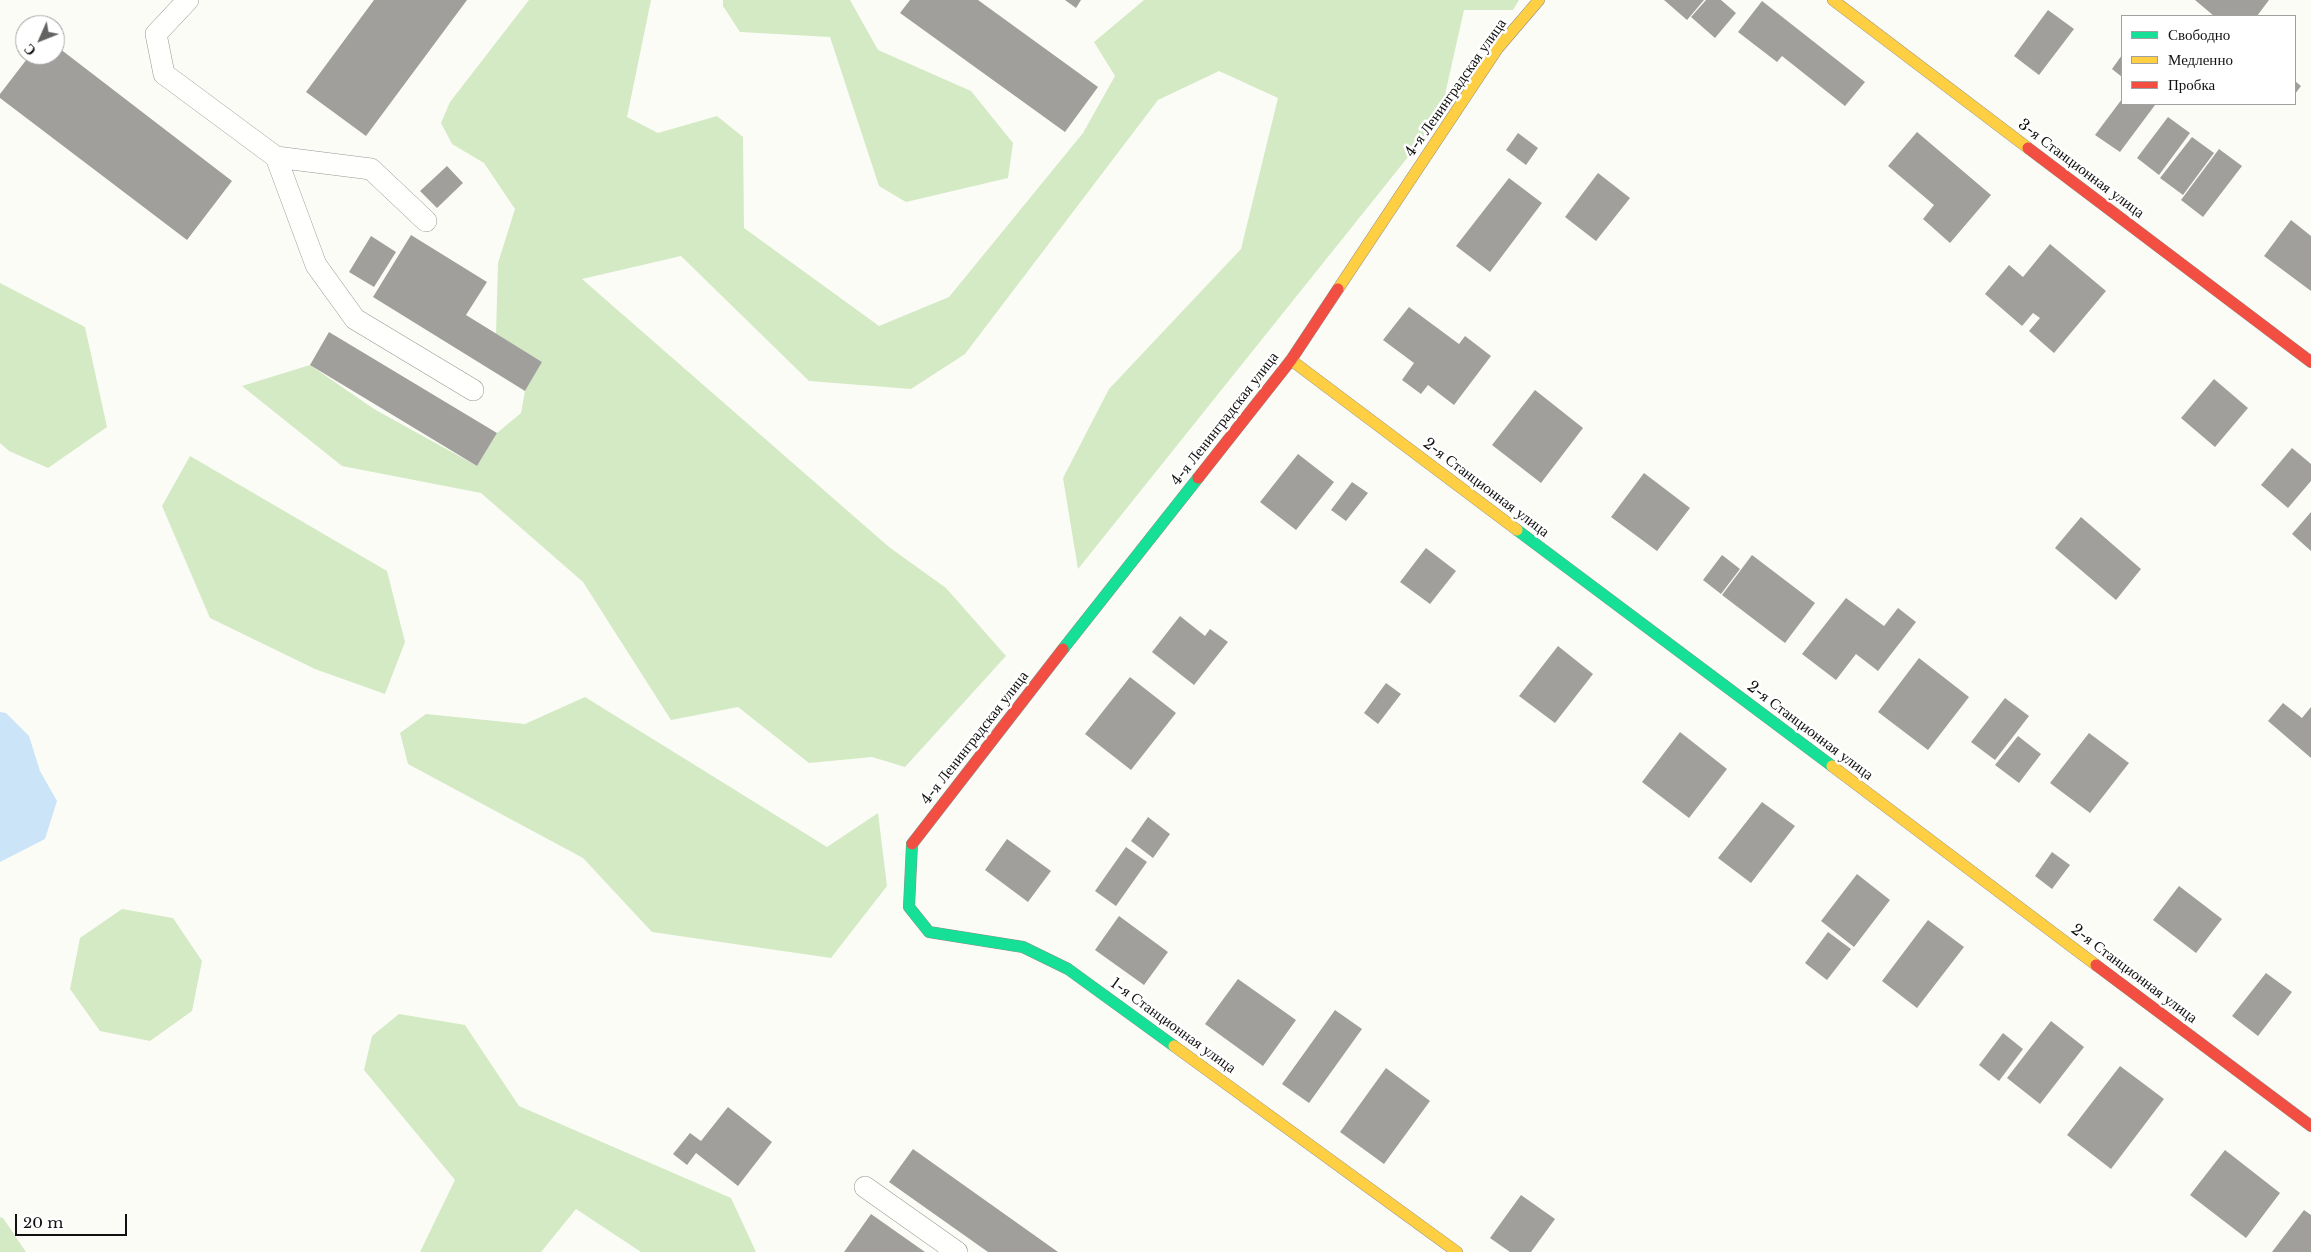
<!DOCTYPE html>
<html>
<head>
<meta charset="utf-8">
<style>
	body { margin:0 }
	#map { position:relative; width:2311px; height:1252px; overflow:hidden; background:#fcfcf7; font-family:"Libre Baskerville",serif }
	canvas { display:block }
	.legend { position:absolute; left:2121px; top:15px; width:175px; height:90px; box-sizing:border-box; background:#fff; border:1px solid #a0a0a0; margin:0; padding:6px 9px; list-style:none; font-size:15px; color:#111 }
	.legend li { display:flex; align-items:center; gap:10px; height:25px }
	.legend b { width:25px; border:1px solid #a0a0a0 }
	.north { position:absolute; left:15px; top:15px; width:50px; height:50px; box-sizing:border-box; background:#fff; border:1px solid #a0a0a0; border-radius:50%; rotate:226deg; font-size:14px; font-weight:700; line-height:20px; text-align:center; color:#111 }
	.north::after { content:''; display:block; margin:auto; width:18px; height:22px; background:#636362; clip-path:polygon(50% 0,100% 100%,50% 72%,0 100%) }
	.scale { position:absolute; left:15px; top:1214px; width:112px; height:22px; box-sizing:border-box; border:2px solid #111; border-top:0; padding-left:6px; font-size:15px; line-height:18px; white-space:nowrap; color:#111; -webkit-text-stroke:4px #fff; paint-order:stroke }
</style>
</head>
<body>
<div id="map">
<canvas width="2311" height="1252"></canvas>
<ul class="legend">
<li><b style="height:6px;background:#16e098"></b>Свободно</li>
<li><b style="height:6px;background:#ffcf43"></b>Медленно</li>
<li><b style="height:6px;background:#f24e42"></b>Пробка</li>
</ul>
<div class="north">С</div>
<div class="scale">20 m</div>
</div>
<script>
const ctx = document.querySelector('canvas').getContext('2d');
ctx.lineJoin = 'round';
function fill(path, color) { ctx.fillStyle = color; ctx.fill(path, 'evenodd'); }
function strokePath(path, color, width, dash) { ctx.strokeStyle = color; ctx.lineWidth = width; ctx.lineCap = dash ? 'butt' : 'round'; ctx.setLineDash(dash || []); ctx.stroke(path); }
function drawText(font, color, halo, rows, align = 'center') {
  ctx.font = font + ' "Libre Baskerville",serif'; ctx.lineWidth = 5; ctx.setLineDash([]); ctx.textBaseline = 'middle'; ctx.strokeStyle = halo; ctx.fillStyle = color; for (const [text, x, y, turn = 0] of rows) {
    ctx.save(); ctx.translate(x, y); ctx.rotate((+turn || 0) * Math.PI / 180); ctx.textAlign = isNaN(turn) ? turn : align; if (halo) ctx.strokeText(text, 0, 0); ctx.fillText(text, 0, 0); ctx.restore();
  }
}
fill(new Path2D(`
	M529 0H651L627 117 658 133 717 116 743 137 744 228 879 326 949 297 1083 133 1115 76 1094 42 1144 0H1519L1513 10H1464L1440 117 1078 569 1063 478 1109 389 1241 249 1278 98 1219 71 1158 100 965 354 911 389 809 381 681 256 582 279 889 547 946 588 1006 656 905 767 872 757 809 763 738 707 671 720 583 582 481 493 342 466 242 386 310 365 374 409 477 466 497 433 521 413 525 391 542 362 496 334 498 263 515 209 484 163 452 144 441 123 450 102Z
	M723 0H850L878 50 971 91 1013 143 1008 178 906 202 879 186 830 37 740 32 723 6Z
	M0 283 85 327 107 427 48 468 9 451 0 443Z
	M190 456 387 571 405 642 385 694 315 669 210 618 162 506Z
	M585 697 827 847 878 813 887 886 831 958 652 932 583 858 408 764 400 733 426 714 525 724Z
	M122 909 173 918 202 961 192 1011 150 1041 100 1031 70 989 80 938Z
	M399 1014 465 1025 519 1106 731 1198 756 1252H641L576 1209 541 1252H420L455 1180 364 1070 372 1036Z
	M0 1217 3 1218 26 1252H0Z`), '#d3eac4');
fill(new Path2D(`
	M0 712 6 713 29 736 40 771 57 801 45 839 0 862Z`), '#cce4f7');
fill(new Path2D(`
	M374 0H467L366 136 306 92Z
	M910 0H978L1098 87 1065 132 900 13Z
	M1065 0H1081L1076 8Z
	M1664 0H1704L1687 20Z
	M1706 0H1721L1736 13 1715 38 1691 17Z
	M2195 0H2269L2257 16H2214Z
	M1762 1 1865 82 1845 106 1782 56 1777 62 1738 32Z
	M2048 10 2074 29 2039 75 2014 56Z
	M55 45 232 181 187 240 0 98V94L30 55H55Z
	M2122 55V77L2112 69Z
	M2295 81 2301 86 2295 94Z
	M2122 99V104L2155 105 2120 152 2095 135Z
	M2168 117 2190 133 2159 175 2137 158Z
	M1917 132 1991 195 1950 243 1923 219 1934 205 1888 166Z
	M1518 133 1538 148 1526 165 1506 150Z
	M2192 137 2214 153 2183 195 2160 178Z
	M2219 149 2242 166 2203 217 2181 200Z
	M447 166 463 183 437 208 420 191Z
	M1598 173 1630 198 1596 241 1565 217Z
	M1509 178 1542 203 1490 272 1456 246Z
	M2291 220 2311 236V291L2264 256Z
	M411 235 487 282 466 315 542 362 525 391 373 297Z
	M371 236 396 252 374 287 349 272Z
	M2050 244 2106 291 2054 353 2029 331 2040 318 2033 313 2022 326 1985 294 2009 265 2023 277Z
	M1409 307 1459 344 1465 336 1491 356 1454 405 1428 385 1421 394 1402 380 1414 363 1383 340Z
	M329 332 497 433 477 466 310 365Z
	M2214 379 2248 408 2215 447 2181 418Z
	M1535 390 1583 428 1541 483 1492 445Z
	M2292 448 2311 464V481L2288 508 2261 485Z
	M1298 454 1334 482 1296 530 1260 502Z
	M1644 473 1690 508 1657 551 1611 517Z
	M1352 482 1368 493 1346 521 1331 510Z
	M2311 512V551L2292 534Z
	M2081 517 2141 569 2116 600 2055 548Z
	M1426 548 1456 571 1430 604 1400 582Z
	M1722 555 1740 569 1721 594 1703 580Z
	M1752 555 1815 603 1785 643 1722 595Z
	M1846 598 1884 626 1898 608 1916 622 1878 671 1856 654 1836 680 1802 654Z
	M1180 616 1205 636 1210 629 1228 642 1194 685 1152 652Z
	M1558 646 1593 674 1555 723 1519 696Z
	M1919 658 1969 697 1928 750 1878 712Z
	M1130 677 1176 713 1131 770 1085 734Z
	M1386 683 1401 694 1378 724 1364 713Z
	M2005 698 2029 716 1995 760 1971 742Z
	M2283 703 2302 718 2311 707V758L2268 721Z
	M1680 732 1727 769 1689 818 1642 782Z
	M2089 733 2129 763 2090 813 2050 783Z
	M2018 736 2041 754 2019 783 1995 765Z
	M1762 802 1795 826 1751 883 1718 858Z
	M1148 817 1170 834 1153 858 1131 841Z
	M1007 839 1051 871 1028 902 985 870Z
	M1126 847 1147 862 1116 906 1095 891Z
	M2052 852 2070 865 2052 889 2035 876Z
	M1857 874 1890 900 1854 947 1821 921Z
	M2179 886 2222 919 2196 953 2153 920Z
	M1119 916 1168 952 1144 985 1095 950Z
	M1928 920 1964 947 1917 1008 1882 981Z
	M1828 932 1851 949 1827 980 1805 963Z
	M2266 973 2292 992 2258 1036 2232 1016Z
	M1238 979 1296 1020 1263 1066 1205 1024Z
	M1335 1010 1362 1029 1309 1103 1282 1084Z
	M2051 1021 2084 1047 2040 1104 2007 1078Z
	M2003 1033 2023 1049 1999 1081 1979 1065Z
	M2120 1066 2164 1099 2111 1169 2067 1135Z
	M1386 1068 1430 1101 1384 1164 1340 1132Z
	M728 1107 772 1142 738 1186 696 1153 687 1165 673 1154 690 1133 701 1141Z
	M913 1149 1058 1252H988L889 1182Z
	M2225 1150 2280 1193 2246 1238 2190 1195Z
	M1521 1195 1555 1219 1531 1252H1510L1490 1238Z
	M2304 1210 2311 1215V1252H2272Z
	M871 1214 925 1252H844Z`), '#a19f9c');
const lane = new Path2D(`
	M188 0 156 34 164 74 276 157 316 265 355 319 473 390
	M276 157 371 169 426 221
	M865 1187 957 1252`);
const fast = new Path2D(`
	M1517 530 1832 766
	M1063 649 1198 478
	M912 844 909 907 929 932 1023 947 1068 969 1174 1046`);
const slow = new Path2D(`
	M1833 0 2028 148
	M1338 289 1498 48 1539 0
	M1291 360 1517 530
	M1832 766 2096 965
	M1174 1046 1457 1252`);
const jam = new Path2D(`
	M2028 148 2311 362
	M1198 478 1291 360 1338 289
	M912 844 1063 649
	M2096 965 2311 1126`);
strokePath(lane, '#979795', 22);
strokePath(fast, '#8d8d8b', 12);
strokePath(slow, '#8d8d8b', 12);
strokePath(jam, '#8d8d8b', 12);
strokePath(lane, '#fffffe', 21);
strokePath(fast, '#16e098', 11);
strokePath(slow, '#ffcf43', 11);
strokePath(jam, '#f24e42', 11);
drawText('15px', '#111', '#fff', [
	["4-я Ленинградская улица",1456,88,-55],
	["3-я Станционная улица",2081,169,37],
	["4-я Ленинградская улица",1225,419,-52],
	["2-я Станционная улица",1486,488,37],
	["2-я Станционная улица",1810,731,37],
	["4-я Ленинградская улица",975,738,-52],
	["2-я Станционная улица",2134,974,37],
	["1-я Станционная улица",1173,1026,36]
]);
</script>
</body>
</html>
